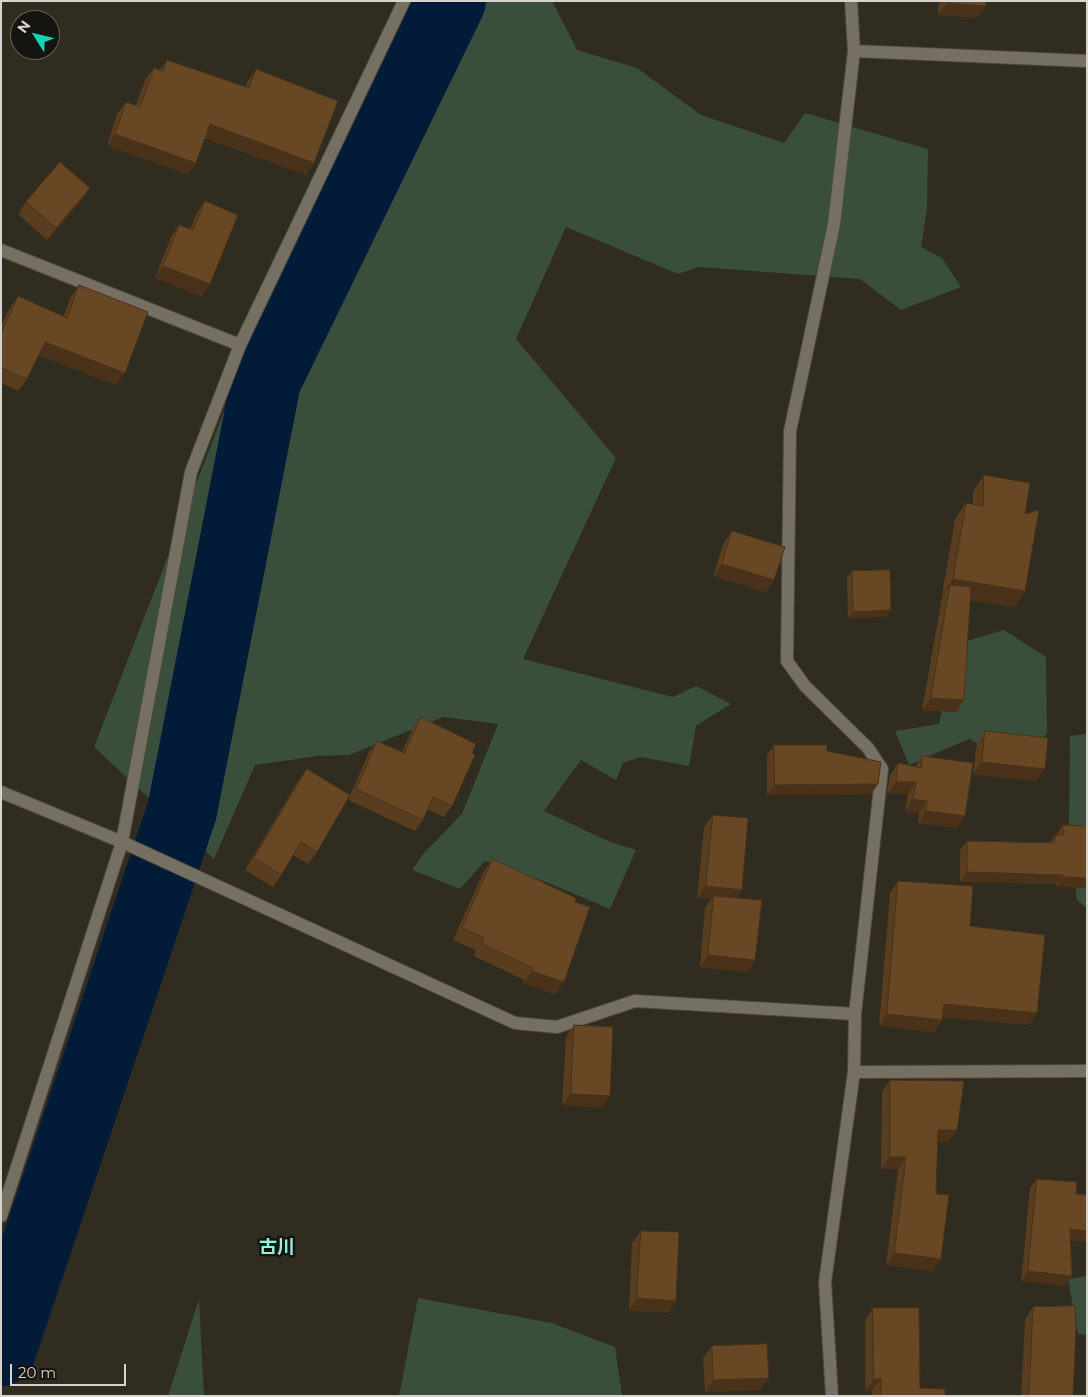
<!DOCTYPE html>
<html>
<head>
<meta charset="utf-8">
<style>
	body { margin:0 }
	#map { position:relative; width:1088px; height:1397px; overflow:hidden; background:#302c20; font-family:Montserrat,sans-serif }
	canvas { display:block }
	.frame { position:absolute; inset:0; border:2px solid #d7d4cd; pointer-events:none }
	.north { position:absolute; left:10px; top:10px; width:50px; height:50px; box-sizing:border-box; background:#16140f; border:1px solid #63615b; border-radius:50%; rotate:306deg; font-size:14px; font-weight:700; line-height:20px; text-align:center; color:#d7d4cd }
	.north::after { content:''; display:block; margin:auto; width:18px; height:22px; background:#11d5b4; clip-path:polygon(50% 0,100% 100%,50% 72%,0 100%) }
	.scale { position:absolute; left:10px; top:1364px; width:116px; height:22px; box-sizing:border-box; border:2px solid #d7d4cd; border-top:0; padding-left:6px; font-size:15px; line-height:18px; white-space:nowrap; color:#d7d4cd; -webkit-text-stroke:4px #16140f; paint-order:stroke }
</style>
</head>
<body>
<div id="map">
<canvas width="1088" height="1397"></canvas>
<div class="frame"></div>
<div class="north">N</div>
<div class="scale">20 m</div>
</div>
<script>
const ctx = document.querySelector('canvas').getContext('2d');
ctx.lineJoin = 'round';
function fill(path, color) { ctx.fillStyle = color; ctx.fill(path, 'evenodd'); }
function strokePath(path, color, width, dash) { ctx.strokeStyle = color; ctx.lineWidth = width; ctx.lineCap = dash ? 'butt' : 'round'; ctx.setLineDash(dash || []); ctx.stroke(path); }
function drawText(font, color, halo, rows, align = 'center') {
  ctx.font = font + ' Montserrat,"Noto Sans JP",sans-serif'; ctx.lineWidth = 5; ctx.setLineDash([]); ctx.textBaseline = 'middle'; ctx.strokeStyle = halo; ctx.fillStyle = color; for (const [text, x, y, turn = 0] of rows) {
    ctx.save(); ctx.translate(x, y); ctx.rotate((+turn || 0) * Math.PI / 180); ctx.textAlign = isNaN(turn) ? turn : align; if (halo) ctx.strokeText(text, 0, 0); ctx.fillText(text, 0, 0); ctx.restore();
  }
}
fill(new Path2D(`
	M475 1H552L577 50 637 68 701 115 784 143 805 113 928 149 927 209 921 247 942 258 961 287 901 310 860 279 699 267 678 274 566 227 516 339 616 458 523 659 673 697 696 686 731 704 696 726 689 766 640 757 623 763 616 780 581 760 544 811 608 841 636 850 610 909 546 882 485 861 460 889 412 870 424 853 462 814 498 724 443 717 349 755 318 756 255 765 214 859 94 747 244 360 426 65Z
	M1004 630 1046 657 1047 734 1012 761 969 739 909 765 895 731 939 724 956 644Z
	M1087 734V908L1077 900 1069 829 1070 736Z
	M1087 1276V1335L1078 1334 1068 1279Z
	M418 1298 552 1323 615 1347 622 1396H399Z
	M199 1299 204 1396H168Z`), '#394e3b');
strokePath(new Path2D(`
	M1 1351 182 811 266 381 451 1`), '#011b39', 70);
const street = new Path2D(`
	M854 51 1087 61
	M1 250 240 345
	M1 792 122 842 515 1023 557 1027 635 1001 855 1014
	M854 1072 1087 1071
	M1 1216 122 842 191 472 240 345 404 1
	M832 1396 825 1282 854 1072 855 1014 882 769 868 748 805 686 787 661 790 431 834 224 854 51 851 1`);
strokePath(street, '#4d4a40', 14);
strokePath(street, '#757062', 12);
fill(new Path2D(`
	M939 1H986L977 18 938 15Z
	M167 60 245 87 248 81 256 69 314 163 306 175 205 138 196 163 188 174 107 146 117 114 126 102 136 105 145 80 154 68 160 70Z
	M82 200 47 240 18 214 26 202Z
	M205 201 210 284 201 296 155 278 171 237 179 225 190 229 197 213Z
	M79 285 116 385 38 355 27 379 18 391 1 383V326L10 308 18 296 63 317 71 297Z
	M984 475 1025 514V591L1014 607 970 600 964 700 956 712 922 710 942 597 943 595H942L955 519 966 503 973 504V491Z
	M732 531 766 592 713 576 724 542Z
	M852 571 887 617 848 618 847 578Z
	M421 717 472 753 452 806 444 817 427 809 423 820 415 831 348 800 369 752 377 741 402 752 413 728Z
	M985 731 1036 781 973 774 977 743Z
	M774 745 827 751 871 794 767 795V755Z
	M922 756 957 828 918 823 919 813 905 811 908 794H887L890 775 898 763 915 767Z
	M307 769 317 852 308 864 293 855 281 875 273 887 245 870 298 781Z
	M713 815 736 898 755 960 747 972 700 967 705 908 711 899 697 898 704 827Z
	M1063 825 1086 888 1056 886V884L960 882V850L967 841 1049 843 1055 835H1056Z
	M493 859 575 902 564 982 555 994 523 983 524 980 474 956 476 950 453 940 484 871Z
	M898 881 970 926 1029 1025 943 1017 942 1020 934 1032 879 1026 890 893Z
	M574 1025 602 1108 562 1105 566 1037Z
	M890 1080 949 1142H937L936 1194 941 1259 933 1271 886 1265 898 1169H881L882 1092Z
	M1037 1179 1076 1194 1087 1195V1242L1070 1240 1065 1286 1021 1281 1030 1188Z
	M641 1231 676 1301 668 1313 629 1310 632 1243Z
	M1033 1307 1073 1396H1021L1025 1319Z
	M873 1308 920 1388 945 1396H872V1391H865V1320Z
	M712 1346 769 1378 760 1390 705 1392 703 1358Z`), '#593d1f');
fill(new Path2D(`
	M947 3 986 6 977 18 938 15Z
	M210 124 314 163 306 175 201 136Z
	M115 134 196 163 188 174 107 146Z
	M90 188 82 200 47 240 56 228Z
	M163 266 210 284 201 296 155 278Z
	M45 342 125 373 116 385 36 354Z
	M722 564 774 580 766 592 713 576Z
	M953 579 1025 591 1014 607 948 596 950 585 943 595H942Z
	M891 610 887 617 848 618 853 612Z
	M931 698 964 700 956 712 922 710Z
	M982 762 1045 769 1036 781 973 774Z
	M896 782H916L908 794H887Z
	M878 784 871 794 767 795 775 785Z
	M913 799 927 801 919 813 905 811Z
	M926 811 965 816 957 828 918 823Z
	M967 872 1063 875 1056 884 960 882Z
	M1063 877 1087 878V887L1086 888 1056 886Z
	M706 886 742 890 734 902 714 896 711 899 697 898Z
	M708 955 755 960 747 972 700 967Z
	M532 971 564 982 555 994 523 983Z
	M944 1004 1037 1013 1029 1025 935 1016Z
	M887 1014 942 1020 934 1032 879 1026Z
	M571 1094 610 1096 602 1108 562 1105Z
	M938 1130H957L949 1142H929Z
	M890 1157H906L898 1169H881Z
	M1070 1229 1087 1231V1242L1063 1239Z
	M894 1253 941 1259 933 1271 886 1265Z
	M1028 1271 1072 1276 1065 1286 1021 1281Z
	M637 1298 676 1301 668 1313 629 1310Z
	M769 1378 760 1390 705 1392 713 1380Z
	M874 1379H881L872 1391H865Z`), '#493219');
const building = new Path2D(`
	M947 1H986V6L947 3Z
	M167 60 249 88 256 69 338 101 314 163 210 124 196 163 115 134 126 102 140 107 154 68 163 71Z
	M60 162 90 188 56 228 26 202Z
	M205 201 238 215 210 284 163 266 179 225 193 230Z
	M79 285 148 312 125 373 45 342 27 379 1 368V333L18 296 67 318Z
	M984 475 1030 483 1025 514 1039 510 1025 591 953 579 966 503 983 506Z
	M732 531 785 547 774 580 722 564Z
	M890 570 891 610 853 612 852 571Z
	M950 585 971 587 964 700 931 698Z
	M421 717 476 744 472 753 475 755 452 806 433 797 423 820 356 789 377 741 404 753Z
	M985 731 1048 738 1045 769 982 762Z
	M774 745H827V751L881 762 878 784 775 785Z
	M922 756 973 763 965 816 926 811 927 801 913 799 916 782H896L898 763 921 768Z
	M307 769 350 795 317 852 301 842 281 875 254 858Z
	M713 815 748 818 742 890 706 886Z
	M1063 825 1087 826V878L1063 877V875L967 872V841L1054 843 1055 835H1063Z
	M493 859 576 898 575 902 590 907 564 982 532 971 533 968 482 944 484 938 462 928Z
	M898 881 973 886 970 926 1045 935 1037 1013 944 1004 942 1020 887 1014Z
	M714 896 762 900 755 960 708 955Z
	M574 1025 613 1027 610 1096 571 1094Z
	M890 1080 964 1081 957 1130H938L936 1194 949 1195 941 1259 894 1253 906 1157H890Z
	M1037 1179 1077 1182 1076 1194 1087 1195V1231L1070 1229 1072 1276 1028 1271Z
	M641 1231 679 1232 676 1301 637 1298Z
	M1075 1306 1076 1328 1073 1396H1029L1033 1307Z
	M873 1308H919L920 1388 945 1389V1396H881V1379H874Z
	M767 1344 769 1378 713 1380 712 1346Z`);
fill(building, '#684724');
strokePath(building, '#493219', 1);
drawText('bold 18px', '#92f4db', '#16140f', [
	["古川",277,1248]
]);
</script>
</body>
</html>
